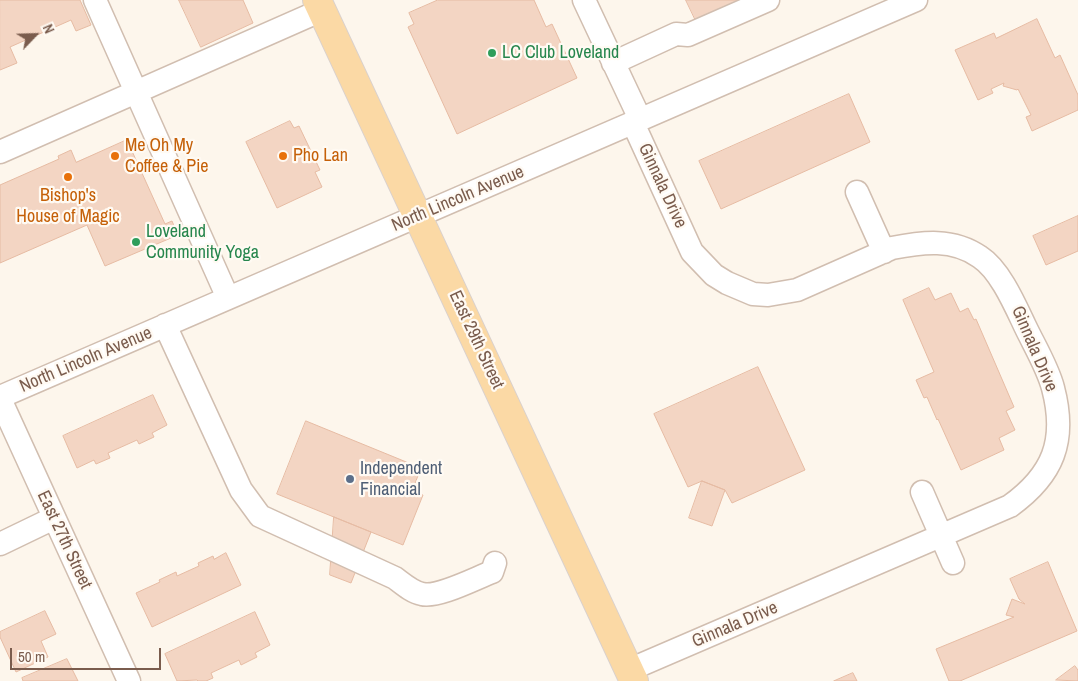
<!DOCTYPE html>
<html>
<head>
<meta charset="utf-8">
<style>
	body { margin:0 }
	#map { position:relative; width:1078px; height:681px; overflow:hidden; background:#fdf6ec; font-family:"Archivo Narrow",sans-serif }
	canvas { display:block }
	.north { position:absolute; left:10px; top:10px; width:50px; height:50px; -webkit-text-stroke:4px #fffaf3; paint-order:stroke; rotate:66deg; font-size:14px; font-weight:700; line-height:20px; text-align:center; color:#7a5c4d }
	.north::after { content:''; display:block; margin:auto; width:18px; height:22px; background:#7a5c4d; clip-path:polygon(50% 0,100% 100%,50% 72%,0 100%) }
	.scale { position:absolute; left:10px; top:648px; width:151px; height:22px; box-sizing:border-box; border:2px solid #7a5c4d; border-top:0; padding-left:6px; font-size:15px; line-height:18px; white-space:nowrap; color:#7a5c4d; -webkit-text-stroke:4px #fffaf3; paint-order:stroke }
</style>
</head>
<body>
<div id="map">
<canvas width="1078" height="681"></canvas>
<div class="north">N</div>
<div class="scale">50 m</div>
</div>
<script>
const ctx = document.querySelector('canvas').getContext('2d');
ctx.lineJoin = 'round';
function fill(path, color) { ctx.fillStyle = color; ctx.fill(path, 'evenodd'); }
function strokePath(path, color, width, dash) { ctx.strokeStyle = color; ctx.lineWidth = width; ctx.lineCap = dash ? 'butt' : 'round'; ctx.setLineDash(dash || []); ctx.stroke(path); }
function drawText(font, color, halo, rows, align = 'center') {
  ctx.font = font + ' "Archivo Narrow",sans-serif'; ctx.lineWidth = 4.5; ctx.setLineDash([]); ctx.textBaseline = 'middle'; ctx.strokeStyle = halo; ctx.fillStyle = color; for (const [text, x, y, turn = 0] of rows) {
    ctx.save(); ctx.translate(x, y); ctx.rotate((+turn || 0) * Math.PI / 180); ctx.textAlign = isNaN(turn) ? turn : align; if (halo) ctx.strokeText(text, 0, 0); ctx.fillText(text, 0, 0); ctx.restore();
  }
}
const building = new Path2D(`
	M0 0H80L91 25 76 31 71 20 10 47 17 63 0 70Z
	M179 0H243L253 23 201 47Z
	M438 0H534L546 27 552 24 577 78 457 134 408 27 414 24 409 13Z
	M686 0H755L698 25Z
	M1037 19 1055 58 1060 55 1078 95V110L1032 131 1026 117 1031 115 1018 89 1017 90 1003 86 1004 83 991 89 993 93 978 100 955 50 994 33 996 38Z
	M849 94 870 142 721 209 699 161Z
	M290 121 294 128 299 126 320 170 315 172 322 187 277 208 246 142Z
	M127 140 165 224 172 221 178 235 105 266 87 225 0 263V185L59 159 58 156 71 150 76 162Z
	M1078 216V251L1046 265 1033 236Z
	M929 288 935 300 951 293 960 312 968 308 974 320 976 319 1014 407 1006 411 1015 430 999 438 1004 450 961 470 938 419 937 420 927 397 924 398 916 380 934 372 903 300Z
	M758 367 805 470 732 503 725 490 702 481 688 487 654 414Z
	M153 395 167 425 152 433 154 437 139 444 137 440 108 453 110 458 96 464 94 460 77 468 63 436Z
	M306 421 421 468 412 491 423 495 403 545 277 494Z
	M702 481 725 490 712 526 689 518Z
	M334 517 371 532 351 583 330 575Z
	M226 553 241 585 152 627 136 593 160 582 159 580 176 572 177 576 199 566 198 563 213 556 214 559Z
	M1048 562 1077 631 960 681H949L936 649 1014 617 1006 615 1012 599 1025 604 1019 599 1010 579Z
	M45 611 56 634 41 641 48 657 16 672 0 637V632Z
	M255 612 270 645 255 653 257 657 241 665 239 660 211 673 213 678 206 681H198L197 680 177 681 165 654Z
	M67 659 78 681H23L22 678Z
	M1075 666 1078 670V681L1056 680Z
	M853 673 857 681H834Z`);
fill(building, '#f3d5c3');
strokePath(building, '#e6bba3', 1);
const minor = new Path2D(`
	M95 0 228 298
	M584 0 640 119
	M613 63 676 34 688 35 768 0
	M0 152 322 10
	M857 192 884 252
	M165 325 241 490 260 516 395 578C403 584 412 592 422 594 438 598 476 578 492 572L495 563
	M0 397 916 0
	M0 399 129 681
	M922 492 953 563
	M0 544 54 518
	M629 670 1010 506C1053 475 1067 441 1053 388 1048 368 1034 345 1025 326 1015 305 1000 270 980 257 953 238 923 242 892 248L797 290 768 295 753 294 727 283 714 275 692 252 633 123`);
const major = new Path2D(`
	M317 0 634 681`);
strokePath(minor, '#d1beb0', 25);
strokePath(major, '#dad1cd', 30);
strokePath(minor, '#fff', 22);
strokePath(major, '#fbd9a5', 28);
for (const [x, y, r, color] of [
	[492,53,5,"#2e9e5b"],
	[115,156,5,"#e8710a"],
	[283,156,5,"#e8710a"],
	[68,177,5,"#e8710a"],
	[136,242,5,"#2e9e5b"],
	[350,479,5,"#5c6f8a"]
]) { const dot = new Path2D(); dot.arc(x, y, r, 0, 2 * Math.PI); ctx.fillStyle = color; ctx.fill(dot); strokePath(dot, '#fffaf3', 2); }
drawText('18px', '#27864d', '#fffaf3', [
	["LC Club Loveland",502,53],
	["Loveland",146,232],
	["Community Yoga",146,253]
], 'left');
drawText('18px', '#c56008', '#fffaf3', [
	["Me Oh My",125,146],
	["Coffee & Pie",125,167],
	["Pho Lan",293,156],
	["Bishop's",68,196,"center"],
	["House of Magic",68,217,"center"]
], 'left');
drawText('18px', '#7a5c4d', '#fffaf3', [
	["Ginnala Drive",662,186,65],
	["North Lincoln Avenue",458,199,-23],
	["East 29th Street",476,340,65],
	["Ginnala Drive",1034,349,67],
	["North Lincoln Avenue",86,360,-23],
	["East 27th Street",64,540,65],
	["Ginnala Drive",735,625,-23]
]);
drawText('18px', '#4e5e75', '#fffaf3', [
	["Independent",360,469],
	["Financial",360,490]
], 'left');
</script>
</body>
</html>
